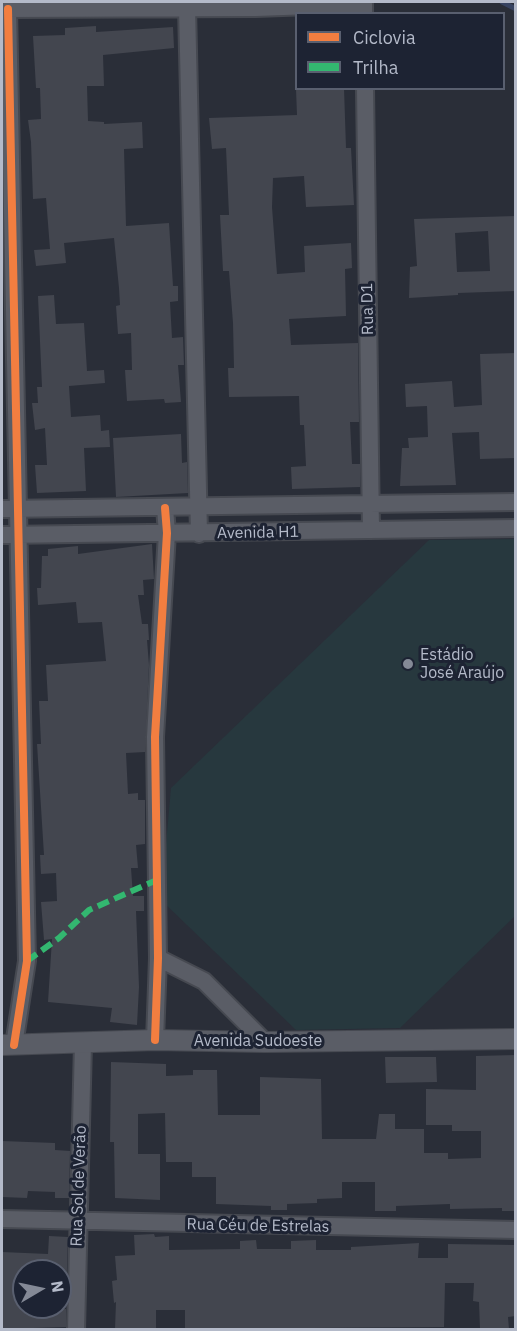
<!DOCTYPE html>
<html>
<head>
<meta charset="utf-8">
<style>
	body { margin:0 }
	#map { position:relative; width:517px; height:1331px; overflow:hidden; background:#2a2e38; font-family:"IBM Plex Sans",sans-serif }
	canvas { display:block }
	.frame { position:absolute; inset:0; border:3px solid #b4bac9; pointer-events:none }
	.legend { position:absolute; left:295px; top:12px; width:210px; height:78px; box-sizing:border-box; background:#1d2333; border:2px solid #595f6f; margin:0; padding:8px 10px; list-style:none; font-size:18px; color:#b4bac9 }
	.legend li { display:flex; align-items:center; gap:12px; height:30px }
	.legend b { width:30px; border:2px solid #595f6f }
	.north { position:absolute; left:12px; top:1259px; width:60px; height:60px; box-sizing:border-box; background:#1d2333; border:2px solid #595f6f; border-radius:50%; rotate:81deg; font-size:16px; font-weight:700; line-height:24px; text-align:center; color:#b4bac9 }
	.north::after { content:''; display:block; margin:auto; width:21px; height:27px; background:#848996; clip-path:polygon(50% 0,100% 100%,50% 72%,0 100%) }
</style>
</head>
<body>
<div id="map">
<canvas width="517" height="1331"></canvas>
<div class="frame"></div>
<ul class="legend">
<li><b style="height:8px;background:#f27e40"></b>Ciclovia</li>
<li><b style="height:8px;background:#33b770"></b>Trilha</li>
</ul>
<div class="north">N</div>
</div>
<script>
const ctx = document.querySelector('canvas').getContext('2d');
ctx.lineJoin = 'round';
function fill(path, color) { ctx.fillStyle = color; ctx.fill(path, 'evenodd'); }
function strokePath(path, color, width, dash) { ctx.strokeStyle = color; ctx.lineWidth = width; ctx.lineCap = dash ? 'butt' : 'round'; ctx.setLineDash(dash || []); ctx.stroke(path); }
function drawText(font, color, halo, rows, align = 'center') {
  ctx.font = font + ' "IBM Plex Sans",sans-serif'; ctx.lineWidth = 6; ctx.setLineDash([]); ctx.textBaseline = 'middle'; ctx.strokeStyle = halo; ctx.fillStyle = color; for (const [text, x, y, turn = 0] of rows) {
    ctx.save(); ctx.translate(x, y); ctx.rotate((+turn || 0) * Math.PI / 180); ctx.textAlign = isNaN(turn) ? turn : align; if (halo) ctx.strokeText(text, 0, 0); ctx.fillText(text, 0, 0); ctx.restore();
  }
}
fill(new Path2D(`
	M515 539V916L400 1028 296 1030 161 900 171 788 429 540Z`), '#27383e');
strokePath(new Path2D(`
	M502 2 516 9`), '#374361', 5);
fill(new Path2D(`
	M96 26V32L173 27 174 48 103 55 104 86H87L88 121 104 122V124L142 122 143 148 124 149 126 226 169 223 173 286H178V301L170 302 172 338 183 337 184 365H178L181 402 165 403 164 399 127 401 125 370H132L131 333 118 334 116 306 120 305 119 288 114 238 64 243 66 263 36 266 34 250 50 249 46 198 33 199 31 142 28 120 41 119 40 88H36L33 36 65 35V28Z
	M344 88 346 148H351L354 205 306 207 304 176 273 178 272 207 277 274 305 272 304 246 351 243 352 268 345 269 346 316 289 319 291 345 358 343 359 422H350L352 464H360V487L292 489 291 467 306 466 304 425H300L299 396 229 397 228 368H234L233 323 229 271H223L220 215H229L226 148 212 149 209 118 297 115 296 89Z
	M516 216V291L458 293V295L409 298 410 267 417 266 414 219ZM488 231 490 271 457 272 455 233Z
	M54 295 56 324 84 323 87 371 104 370 105 383 69 386 71 417 100 415 101 431 109 430 110 447 84 448 86 491 37 493 35 465H47L45 428 35 430 32 403H38L37 387H42L38 296Z
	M516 353V458L480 459 479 432 452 433 456 485 400 486 402 448H409L408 438 428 437 427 406 406 407 405 384 452 381 454 407 482 405 480 354Z
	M181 434 182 463 187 462 188 493 116 497 113 438Z
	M152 544 154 579 143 580 144 595H138L142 624H148L149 640H147L149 665 145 752 126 753 128 794 138 793V800H145V844L136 845 138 868H131L133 896H144V911H136L139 987 137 1025 110 1022 112 1008 48 1002 52 939 44 940 41 902 57 901 56 873 41 874 40 855H44L37 744H41L39 701H48L46 665 106 661 102 622 78 623 76 602 38 605 37 588H41L42 556H48V549L78 546V554Z
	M516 1055V1211H502V1208L450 1209V1204L396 1206V1211H375V1182H342V1198L317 1199V1203L287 1204V1210H271V1206L216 1204V1177H192V1162H166L165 1113 138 1114V1154H160V1200L115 1198 114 1142H110L111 1062 166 1064V1076L193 1075V1070H217L218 1115H260V1077L321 1079 322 1139H376L379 1114H395V1129H424V1153H448V1159L481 1158V1131H452V1125H426V1089L476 1090V1056Z
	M385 1057H436L437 1082 386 1083Z
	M2 1141 55 1143V1150L70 1151 69 1198H55V1192L28 1191 27 1198 2 1197Z
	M154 1234 155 1237 169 1236V1250L240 1249V1241L256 1240 257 1249H291V1241L316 1240V1250H351V1247L419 1243 418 1258H448V1244L516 1245V1316L508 1317 509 1329H480L479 1302 473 1301 474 1283H445L444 1327 185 1329V1310H156V1329H115L116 1302 114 1303 112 1281 117 1280 115 1256 135 1255 134 1235Z
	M49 1236 68 1237 66 1299H60V1271H24V1307L66 1309V1327L2 1329V1252L48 1254Z`), '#43464f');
const minor = new Path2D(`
	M187 7 199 534
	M2 9 256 8 364 4V14
	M8 9 27 961 14 1045
	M365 88 371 530
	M2 509 516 502
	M2 535 516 528
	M158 958 204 981 265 1042
	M155 1040 158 958 155 737 167 533 165 508
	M2 1219 516 1230
	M76 1330 83 1043`);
const tertiary = new Path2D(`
	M2 1045 155 1040 265 1042 516 1039`);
strokePath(minor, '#464951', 20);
strokePath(tertiary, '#464951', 22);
strokePath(minor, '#5a5d66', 16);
strokePath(tertiary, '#5a5d66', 20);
strokePath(new Path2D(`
	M27 961 59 938 89 910 157 880`), '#33b770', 6, [12, 6]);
strokePath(new Path2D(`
	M8 9 27 961 14 1045
	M155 1040 158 958 155 737 167 533 165 508`), '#f27e40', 8);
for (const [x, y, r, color] of [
	[408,664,6,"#848996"]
]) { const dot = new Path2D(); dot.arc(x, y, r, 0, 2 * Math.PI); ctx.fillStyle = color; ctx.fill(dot); strokePath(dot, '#1d2333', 2); }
drawText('16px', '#b4bac9', '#1d2333', [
	["Rua D1",368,309,-91],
	["Avenida H1",258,533,-1],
	["Avenida Sudoeste",258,1041],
	["Rua Sol de Verão",79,1186,-88],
	["Rua Céu de Estrelas",258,1226,1]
]);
drawText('16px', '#b4bac9', '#1d2333', [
	["Estádio",420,655],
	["José Araújo",420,673]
], 'left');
</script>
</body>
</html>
